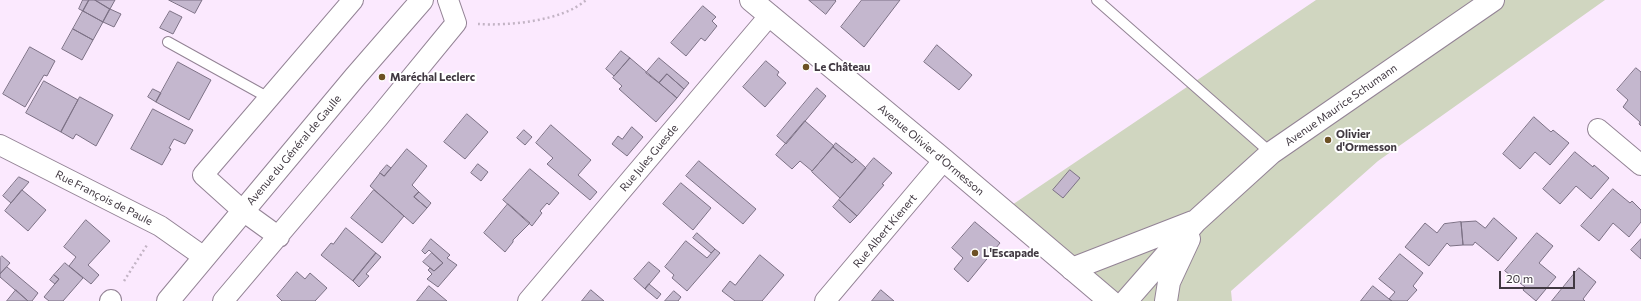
<!DOCTYPE html>
<html>
<head>
<meta charset="utf-8">
<style>
	body { margin:0 }
	#map { position:relative; width:1641px; height:301px; overflow:hidden; background:#fbe9fe; font-family:Commissioner,sans-serif }
	canvas { display:block }
	.scale { position:absolute; left:1499px; top:271px; width:76px; height:18px; box-sizing:border-box; border:2px solid #403841; border-top:0; padding-left:5px; font-size:12px; line-height:14px; white-space:nowrap; color:#403841; -webkit-text-stroke:3px #fff; paint-order:stroke }
</style>
</head>
<body>
<div id="map">
<canvas width="1641" height="301"></canvas>
<div class="scale">20 m</div>
</div>
<script>
const ctx = document.querySelector('canvas').getContext('2d');
ctx.lineJoin = 'round';
function fill(path, color) { ctx.fillStyle = color; ctx.fill(path, 'evenodd'); }
function strokePath(path, color, width, dash) { ctx.strokeStyle = color; ctx.lineWidth = width; ctx.lineCap = dash ? 'butt' : 'round'; ctx.setLineDash(dash || []); ctx.stroke(path); }
function drawText(font, color, halo, rows, align = 'center') {
  ctx.font = font + ' Commissioner,sans-serif'; ctx.lineWidth = 4; ctx.setLineDash([]); ctx.textBaseline = 'middle'; ctx.strokeStyle = halo; ctx.fillStyle = color; for (const [text, x, y, turn = 0] of rows) {
    ctx.save(); ctx.translate(x, y); ctx.rotate((+turn || 0) * Math.PI / 180); ctx.textAlign = isNaN(turn) ? turn : align; if (halo) ctx.strokeText(text, 0, 0); ctx.fillText(text, 0, 0); ctx.restore();
  }
}
fill(new Path2D(`
	M1316 0H1605L1378 161 1231 291 1232 301H1131L1072 269 1003 211Z`), '#d0d6c0');
const building = new Path2D(`
	M83 0H89L83 11 79 9Z
	M89 0H95L110 9 103 22 83 11Z
	M95 0H115L110 9Z
	M169 0H202L195 13Z
	M809 0H835L836 1 826 14Z
	M862 0H900L864 47 841 27Z
	M703 6 716 17 712 21 717 26 705 41 701 38 686 56 671 43Z
	M110 9 121 14 114 27 103 22Z
	M83 11 103 22 93 40 73 29Z
	M170 11 182 17 173 34 160 28Z
	M73 29 93 40 82 60 62 49Z
	M937 45 972 75 959 90 924 62Z
	M30 47 55 61 47 76 44 75 25 107 3 94Z
	M621 51 630 58 614 76 606 69Z
	M630 58 677 98 656 122 619 89 622 86 613 78Z
	M659 58 689 83 684 89 667 74 659 83 646 73Z
	M766 61 779 72 777 75 786 83 765 107 743 87Z
	M178 62 211 80 189 120 156 102Z
	M1636 68 1641 72V126L1639 124 1640 122 1623 107 1628 100 1617 90Z
	M667 74 684 89 677 98 659 83Z
	M44 81 78 100 61 132 26 113Z
	M817 88 826 96 786 144 777 136Z
	M153 89 161 93 156 102 148 97Z
	M80 97 113 115 96 146 76 134 73 139 61 132Z
	M153 109 193 130 185 144 174 139 169 148 171 149 162 165 131 149Z
	M467 114 488 132 465 159 444 142Z
	M1534 117 1551 132 1553 130 1569 143 1550 165 1535 152 1520 169 1503 154Z
	M805 121 834 146 812 171 800 161 792 169 776 155Z
	M551 125 591 160 578 175 597 192 590 200 547 164 553 158 536 143Z
	M632 127 643 137 627 156 612 144 618 136 622 139Z
	M524 130 532 137 525 145 517 138Z
	M836 143 856 159 852 163 833 147Z
	M833 147 852 163 856 159 866 168 840 198 812 172Z
	M407 149 427 166 412 185 419 192 414 197 427 208 413 224 370 186 380 173 384 176Z
	M1575 152 1593 167 1594 165 1609 178 1591 199 1576 186 1560 204 1543 189Z
	M874 158 892 173 882 184 884 185 857 216 839 200Z
	M699 161 756 209 743 224 686 176Z
	M478 164 488 172 481 181 471 173Z
	M387 165 391 168 384 176 380 173Z
	M530 169 559 193 549 205 547 203 540 211 542 213 532 226 503 200Z
	M1070 170 1080 178 1063 198 1053 190Z
	M19 177 29 182 11 203 3 196Z
	M681 183 711 208 693 230 663 204Z
	M1613 189 1630 203 1632 201 1641 210V222L1629 237 1613 223 1599 241 1581 226Z
	M22 190 46 210 28 231 5 211Z
	M374 190 404 216 382 243 351 218Z
	M419 192 431 203 427 208 414 197Z
	M839 200 857 216 850 223 833 207Z
	M508 204 530 223 513 240V242L505 252 484 233Z
	M1494 218 1517 238 1498 261 1475 242 1473 245H1463L1461 222 1476 221 1485 228Z
	M86 220 110 241 88 265 99 275 91 284 69 266 76 257 64 247Z
	M975 222 1000 243 968 282 954 269 963 258 952 248Z
	M1461 222 1463 245 1450 246 1447 243 1429 266 1405 247 1425 223 1437 233 1444 224Z
	M346 228 376 253 353 281 321 255 331 243 333 244Z
	M697 233 715 249 711 253 693 238Z
	M1537 233 1553 246 1539 263 1556 277 1536 301 1523 290 1525 287 1505 271Z
	M431 239 450 255 447 258 457 265 438 287 427 279 432 274 428 270 430 268 434 271 443 263 429 250 425 254 422 251Z
	M1641 239V259L1631 250Z
	M686 241 707 258 715 249 720 253 687 291 672 278 674 275 665 267Z
	M376 253 381 257 366 274 369 276 359 287 353 281Z
	M432 253 443 263 434 271 423 262Z
	M1400 254 1423 273 1413 286 1417 290 1407 301H1392L1389 299 1395 292 1379 279Z
	M760 255 784 275 762 301H735L722 291 730 281 735 285Z
	M2 256 10 263 0 274V258Z
	M649 262 660 271 645 289 634 279Z
	M65 263 83 278 63 301H49L44 297 59 279 54 275Z
	M7 267 38 293 32 301H28L0 277V274Z
	M1579 268 1596 282 1583 299 1585 301H1552Z
	M297 272 305 279 310 273 327 288 315 301H282L277 296Z
	M54 275 59 279 55 284 50 280Z
	M649 284 661 294 657 299 645 289Z
	M429 286 447 301H417Z
	M1373 286 1389 299 1392 301H1361Z
	M16 290 28 301H7Z
	M591 290 604 301H582Z
	M881 290 894 301H872Z
	M674 291 681 297 678 301H665Z`);
fill(building, '#c4b7ce');
strokePath(building, '#7c7185', 1);
const service = new Path2D(`
	M1097 0 1271 153
	M168 42 269 98`);
const minor = new Path2D(`
	M1598 129 1641 165
	M0 145 160 226 204 257
	M279 237 243 211 203 175 353 0
	M110 301 111 300
	M223 301 378 118 456 23 448 0
	M528 301 770 15
	M825 301 944 160`);
const tertiary = new Path2D(`
	M1072 269 1193 222
	M168 301 355 77 422 0
	M1126 301 1196 221 1271 153 1493 0
	M1166 301 1169 282 1189 239`);
const secondary = new Path2D(`
	M751 0 944 160 1110 301`);
strokePath(service, '#938395', 12);
strokePath(minor, '#938395', 22);
strokePath(tertiary, '#938395', 24);
strokePath(secondary, '#938395', 24);
strokePath(new Path2D(`
	M478 24C508 26 563 21 586 0
	M124 281 147 245`), '#c3b4c5', 2.5, [2, 3]);
strokePath(service, '#fff', 10);
strokePath(minor, '#fff', 20);
strokePath(tertiary, '#fff', 22);
strokePath(secondary, '#fff', 22);
for (const [x, y, r, color] of [
	[806,67,4,"#6d5124"],
	[382,77,4,"#6d5124"],
	[1328,140,4,"#6d5124"],
	[975,253,4,"#6d5124"]
]) { const dot = new Path2D(); dot.arc(x, y, r, 0, 2 * Math.PI); ctx.fillStyle = color; ctx.fill(dot); strokePath(dot, '#fff', 1.5); }
drawText('bold 11px', '#403841', '#fff', [
	["Le Château",814,67],
	["Maréchal Leclerc",390,77],
	["Olivier",1336,134],
	["d'Ormesson",1336,147],
	["L'Escapade",983,253]
], 'left');
drawText('11px', '#403841', '#fff', [
	["Avenue Maurice Schumann",1341,105,-35],
	["Avenue du Général de Gaulle",294,150,-50],
	["Avenue Olivier d'Ormesson",931,150,40],
	["Rue Jules Guesde",649,158,-50],
	["Rue François de Paule",104,198,27],
	["Rue Albert Kienert",885,231,-50]
]);
</script>
</body>
</html>
